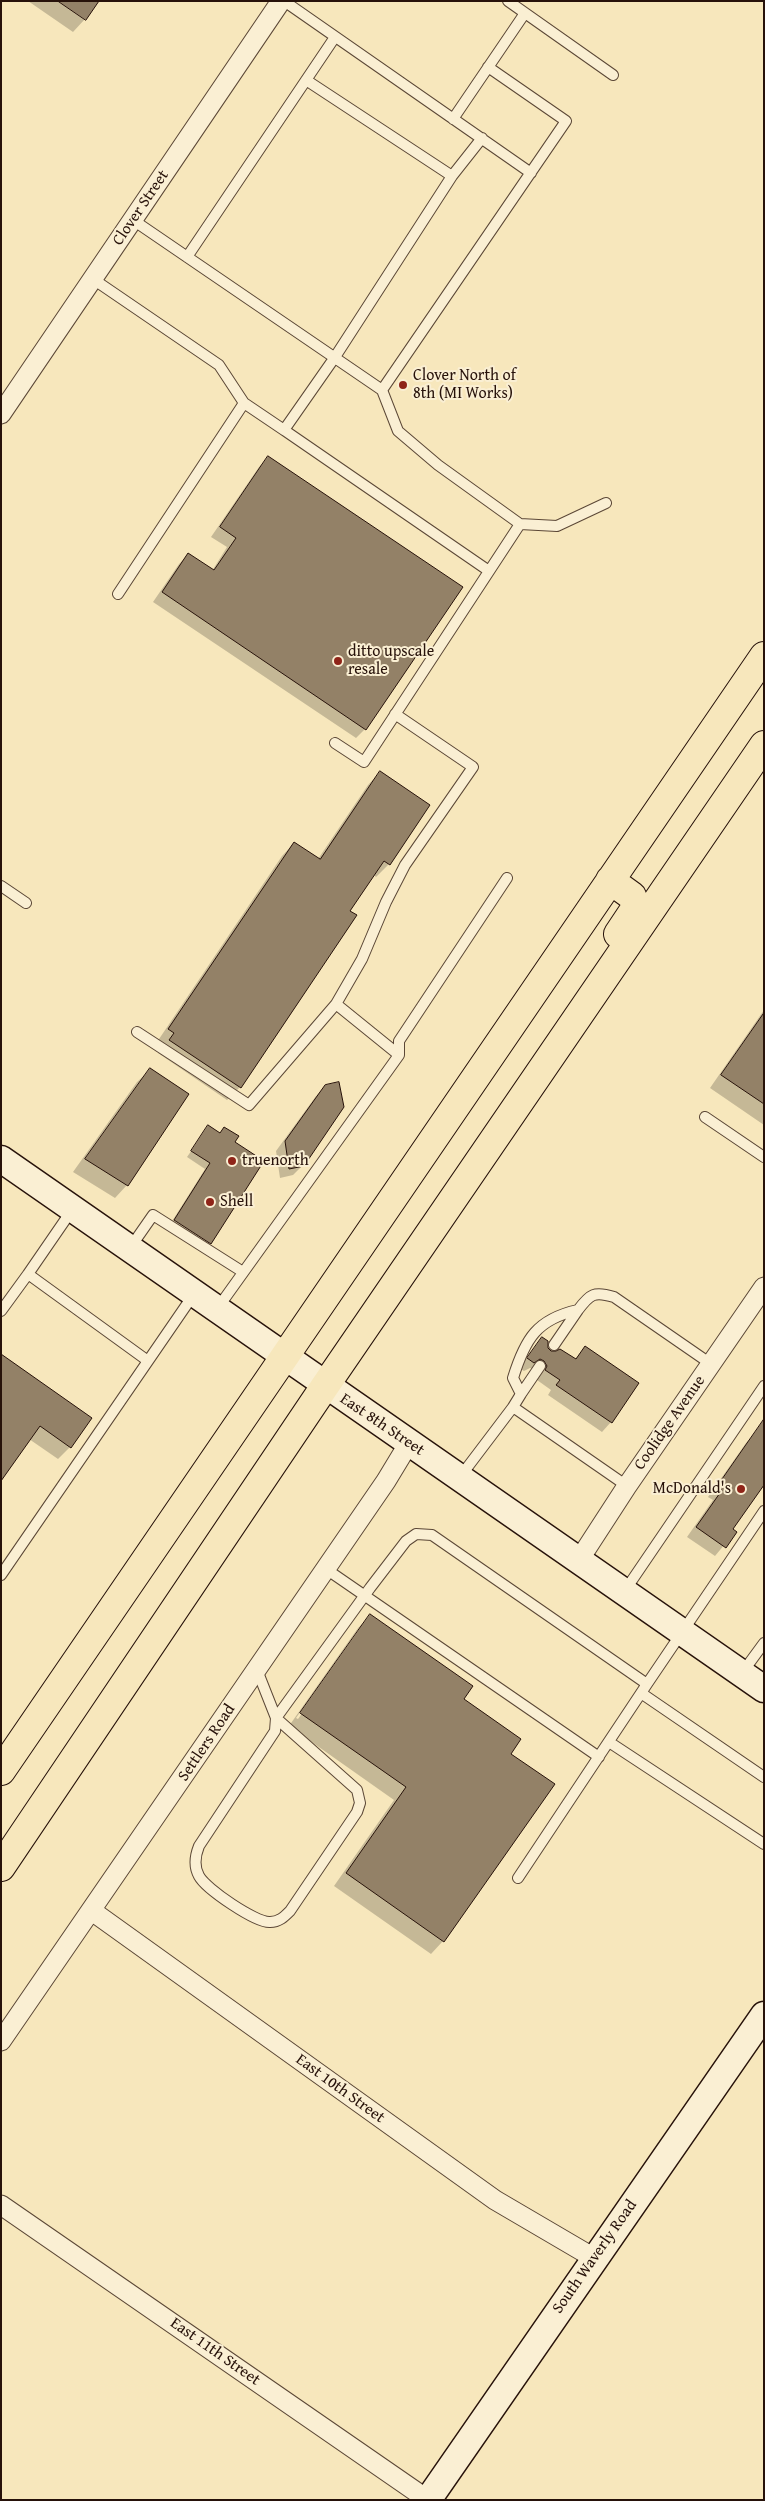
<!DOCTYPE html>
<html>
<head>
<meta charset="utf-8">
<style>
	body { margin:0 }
	#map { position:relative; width:765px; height:2501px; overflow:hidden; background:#f7e7bc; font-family:"Gentium Book Plus",serif }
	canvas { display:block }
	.frame { position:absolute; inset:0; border:2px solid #27120a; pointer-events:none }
</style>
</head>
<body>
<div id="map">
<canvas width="765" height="2501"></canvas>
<div class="frame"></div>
</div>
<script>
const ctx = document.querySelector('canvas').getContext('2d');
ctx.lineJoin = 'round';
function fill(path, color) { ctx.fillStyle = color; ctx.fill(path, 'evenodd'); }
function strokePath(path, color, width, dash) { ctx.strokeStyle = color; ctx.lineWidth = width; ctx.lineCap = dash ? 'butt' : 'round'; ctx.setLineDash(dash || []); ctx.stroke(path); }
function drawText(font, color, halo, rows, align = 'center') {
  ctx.font = font + ' "Gentium Book Plus",serif'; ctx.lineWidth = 4; ctx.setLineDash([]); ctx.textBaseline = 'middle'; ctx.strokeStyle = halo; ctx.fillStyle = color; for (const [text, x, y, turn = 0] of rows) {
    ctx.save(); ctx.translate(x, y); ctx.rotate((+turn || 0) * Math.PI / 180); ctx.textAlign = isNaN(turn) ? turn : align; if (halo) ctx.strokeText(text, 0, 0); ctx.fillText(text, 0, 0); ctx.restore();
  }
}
fill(new Path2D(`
	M28 1H97L85 19 73 32Z
	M268 457 365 729 356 738 153 602 179 564 188 555 212 571 227 547 211 537 259 467Z
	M380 772 389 864 376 877 373 874 348 911 355 916 240 1087 227 1100 158 1053 163 1046 157 1042 282 856 294 843 318 859 368 785Z
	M764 1010V1125L710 1088Z
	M150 1070 127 1185 115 1198 73 1172 137 1082Z
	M326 1086 303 1165 293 1175 280 1178 276 1151 316 1096Z
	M208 1127 219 1134 225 1128 233 1143 210 1243 205 1249 169 1226 205 1169 187 1157Z
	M542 1338 550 1352 574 1360 585 1348 611 1422 602 1432 548 1395 551 1390 537 1380 538 1376 535 1370 530 1368 524 1371 519 1368Z
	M1 1356 70 1447 58 1459 29 1439Z
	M755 1433 732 1530 735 1532 715 1556 687 1537 713 1500 708 1497 746 1443Z
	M370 1616 509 1754 553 1785 443 1941 431 1954 334 1886 394 1800 289 1726 358 1628ZM359 1628H362L298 1719 296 1718Z`), '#0003');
const building = new Path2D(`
	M58 1H99L86 20Z
	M268 456 463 587 366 730 162 592 188 553 214 570 236 538 220 527Z
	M380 771 430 805 390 865 384 861 350 911 357 915 241 1088 169 1040 174 1033 168 1029 294 842 320 859Z
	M764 1013V1104L721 1075Z
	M150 1068 189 1094 128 1186 85 1159Z
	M339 1082 344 1107 304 1166 289 1169 285 1141 325 1085Z
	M208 1125 220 1133 224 1127 239 1136 235 1142 264 1161 211 1244 174 1220 210 1163 191 1151Z
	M542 1337 548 1341V1348L551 1351H556L560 1349 576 1359 585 1346 639 1383 612 1423 556 1385 560 1380 545 1370 547 1366 544 1361 540 1359 534 1363 527 1358Z
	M1 1354 92 1418 71 1448 40 1426 1 1481Z
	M764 1419V1485L733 1529 737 1532 726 1548 696 1527 722 1490 717 1487Z
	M370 1614 473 1686 464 1699 521 1739 511 1754 555 1784 444 1942 346 1873 406 1787 300 1713Z`);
fill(building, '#938167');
strokePath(building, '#27120a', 1);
const lane = new Path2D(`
	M284 1 531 173
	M508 1 613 75
	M306 80 452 176
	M453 119 525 13
	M133 220 382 390 566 121 488 67
	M187 257 335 37
	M93 279 219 365 244 403 284 430 335 357 452 176 482 138
	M382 390 398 431 438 465 520 524 557 526 606 503
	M284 430 489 571
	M118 594 244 403
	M335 743 364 762 520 524
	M1 886 26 903
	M336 1004 399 1055
	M137 1032 249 1105 336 1004 362 959 386 902 405 865 473 767 395 714
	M705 1117 764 1157
	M130 1248 153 1215 243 1272
	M217 1309 399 1055V1041L507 878
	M1 1311 28 1274
	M554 1345 578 1310
	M148 1361 194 1294
	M521 1394 540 1366
	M513 1407 521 1394 513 1378C525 1339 537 1319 578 1310 590 1294 594 1291 614 1297L711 1364
	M460 1477 513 1407 627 1486
	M326 1569 599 1757
	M1 1575 148 1361 28 1274 72 1210
	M624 1592 764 1386
	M257 1670 276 1718 275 1731 199 1846C195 1856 194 1867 199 1876 206 1889 256 1923 270 1922 279 1922 284 1917 290 1911L357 1812 360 1803 357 1790 276 1718 370 1588 406 1541 416 1534 432 1535 647 1684 764 1511
	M742 1673 764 1643
	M641 1693 764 1777
	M609 1742 764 1844
	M518 1878 647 1684`);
const street = new Path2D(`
	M1 414 281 1
	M579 1560 627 1486 764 1287
	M92 1911 495 2200 594 2258
	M1 2041 386 1481 409 1443
	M1 2205 428 2500`);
const secondary = new Path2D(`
	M1 1159 764 1689
	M428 2500 764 2015`);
const highway = new Path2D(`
	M610 880 632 896 636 907 618 934
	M1 1771 764 656
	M1 1867 325 1386 764 745`);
strokePath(lane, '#5b4736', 12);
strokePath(street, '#5b4736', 21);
strokePath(secondary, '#27120a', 29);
strokePath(highway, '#27120a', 30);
strokePath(lane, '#faefd3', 10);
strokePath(street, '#faefd3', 19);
strokePath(secondary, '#faefd3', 26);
strokePath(highway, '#f7e7bc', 28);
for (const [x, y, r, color] of [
	[403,385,5,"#8f2418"],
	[338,661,5,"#8f2418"],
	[232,1161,5,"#8f2418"],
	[210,1202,5,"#8f2418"],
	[741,1489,5,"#8f2418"]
]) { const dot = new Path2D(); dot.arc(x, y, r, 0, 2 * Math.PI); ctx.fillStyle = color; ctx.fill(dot); strokePath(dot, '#faefd3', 2); }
drawText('16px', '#27120a', '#faefd3', [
	["Clover Street",141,208,-56],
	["Coolidge Avenue",670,1423,-55],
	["East 8th Street",382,1425,34],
	["Settlers Road",207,1743,-56],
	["East 10th Street",340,2089,36],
	["South Waverly Road",595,2257,-55],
	["East 11th Street",215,2352,35]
]);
drawText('16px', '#27120a', '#faefd3', [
	["Clover North of",413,376],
	["8th (MI Works)",413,394],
	["ditto upscale",348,652],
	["resale",348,670],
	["truenorth",242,1161],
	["Shell",220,1202],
	["McDonald's",731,1489,"right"]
], 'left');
</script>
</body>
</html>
